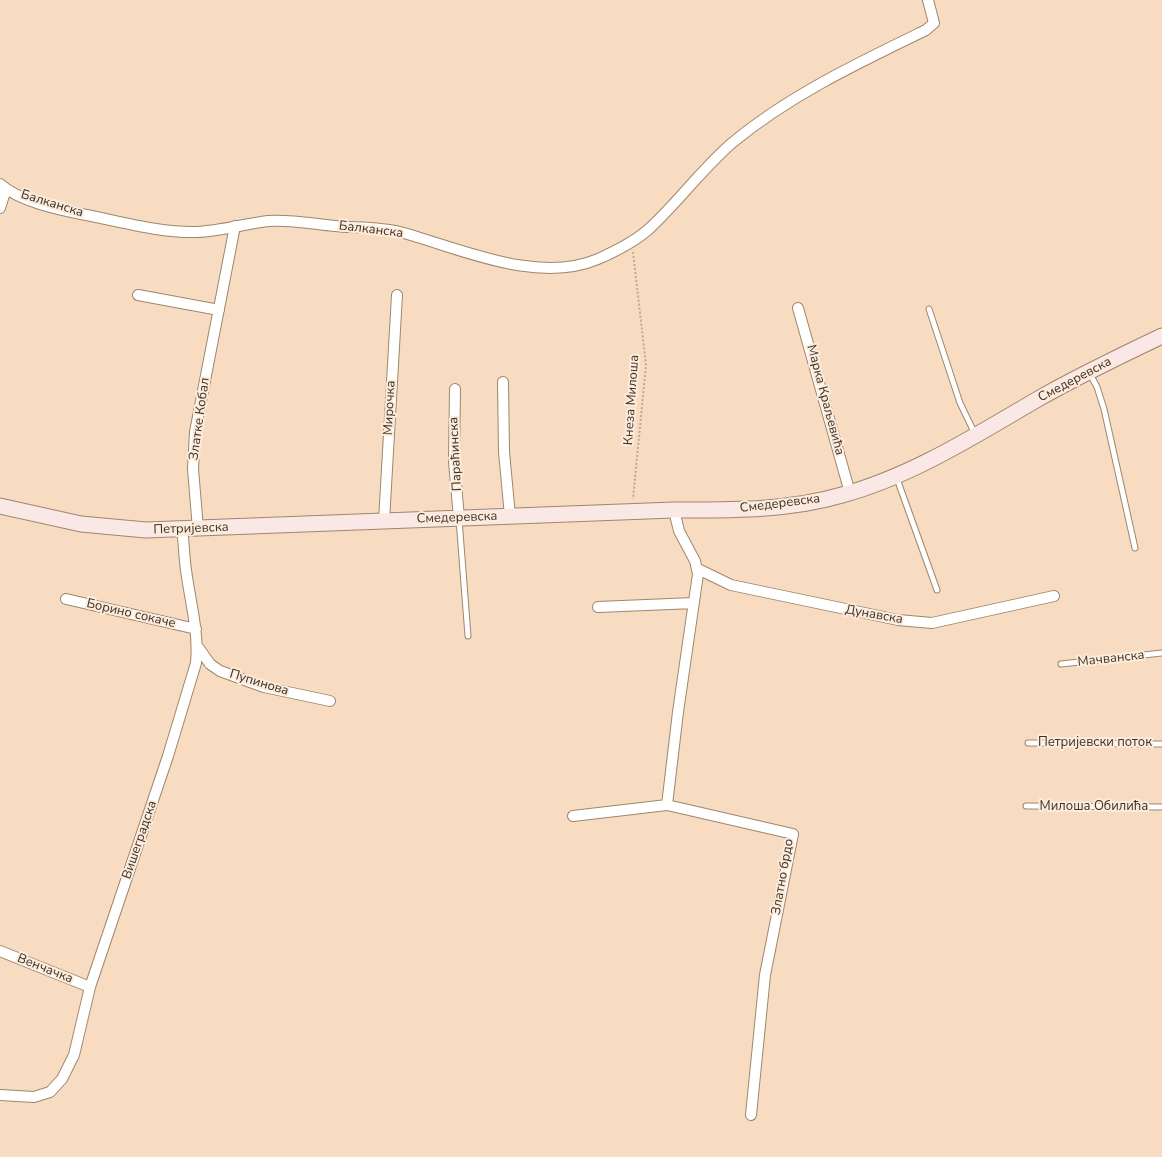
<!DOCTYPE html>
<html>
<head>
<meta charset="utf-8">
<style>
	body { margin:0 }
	canvas { display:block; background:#f8dcc1 }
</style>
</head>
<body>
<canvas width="1162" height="1157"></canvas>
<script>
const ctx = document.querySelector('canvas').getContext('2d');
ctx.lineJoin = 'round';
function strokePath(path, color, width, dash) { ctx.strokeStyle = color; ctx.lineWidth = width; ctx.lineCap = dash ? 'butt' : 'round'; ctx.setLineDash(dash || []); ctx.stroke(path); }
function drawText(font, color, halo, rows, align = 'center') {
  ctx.font = font + ' "Nunito Sans",sans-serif'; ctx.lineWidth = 4; ctx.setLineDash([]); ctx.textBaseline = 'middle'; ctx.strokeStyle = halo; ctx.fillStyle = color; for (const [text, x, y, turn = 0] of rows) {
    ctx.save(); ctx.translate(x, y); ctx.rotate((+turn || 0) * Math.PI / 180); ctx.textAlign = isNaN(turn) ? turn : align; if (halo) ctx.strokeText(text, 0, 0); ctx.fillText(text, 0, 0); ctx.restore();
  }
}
const lane = new Path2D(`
	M929 309 960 403 975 434
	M1090 374 1097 387 1104 409 1135 548
	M896 476 937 590
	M459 519 468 636
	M1061 664 1162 653
	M1028 743 1162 744
	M1026 806 1162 807`);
const street = new Path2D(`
	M0 184C19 201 56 209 81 214 119 221 158 233 197 232 220 231 244 224 268 221 289 219 313 224 334 226 355 228 379 227 400 232 460 248 537 285 598 259 616 251 636 241 650 228 679 201 702 169 732 143 790 95 858 63 926 30L934 23 928 0
	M0 208 6 189
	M138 295 219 310
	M798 308 850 493
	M503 382 504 452 510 516
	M455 389 454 462 459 518
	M384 521 397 295
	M198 529 193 469 195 432 235 226
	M698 569 731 585 898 620 932 623 1054 596
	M66 599 196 629
	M598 607 694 603
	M198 647 210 664 220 671 264 687 330 701
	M667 805 678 712 698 574 695 561 679 531 674 510
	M573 816 667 805 793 834 765 975 751 1115
	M0 951 90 987
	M0 1095 34 1097 50 1092 62 1079 74 1055 90 987 168 756 196 663C199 631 190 601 186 570 184 556 184 543 182 529`);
const secondary = new Path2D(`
	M0 506 81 524 146 530 674 510C730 510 787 511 842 495 912 476 976 435 1038 399 1078 376 1120 356 1162 336`);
strokePath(lane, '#9f866c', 7);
strokePath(street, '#9f866c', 12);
strokePath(secondary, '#9f866c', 17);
strokePath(new Path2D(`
	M633 252 646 365 633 499`), '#bea792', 2, [2, 2]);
strokePath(lane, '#fff', 5);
strokePath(street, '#fff', 10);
strokePath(secondary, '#fae8e6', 15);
drawText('13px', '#3c3127', '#fdecdb', [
	["Балканска",52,204,17],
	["Балканска",371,230,7],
	["Смедеревска",1075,380,-28],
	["Кнеза Милоша",632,400,-86],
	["Марка Краљевића",825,400,75],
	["Мирочка",390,408,-87],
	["Златке Кобал",200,419,-82],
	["Параћинска",456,454,-93],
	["Смедеревска",780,504,-7],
	["Смедеревска",457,518,-2],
	["Петријевска",191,529,-2],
	["Борино сокаче",131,614,13],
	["Дунавска",874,615,10],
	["Мачванска",1111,659,-6],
	["Пупинова",259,683,17],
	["Петријевски поток",1095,743],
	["Милоша Обилића",1094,807],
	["Вишеградска",140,840,-71],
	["Златно брдо",783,877,-80],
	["Венчачка",45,969,22]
]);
</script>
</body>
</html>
